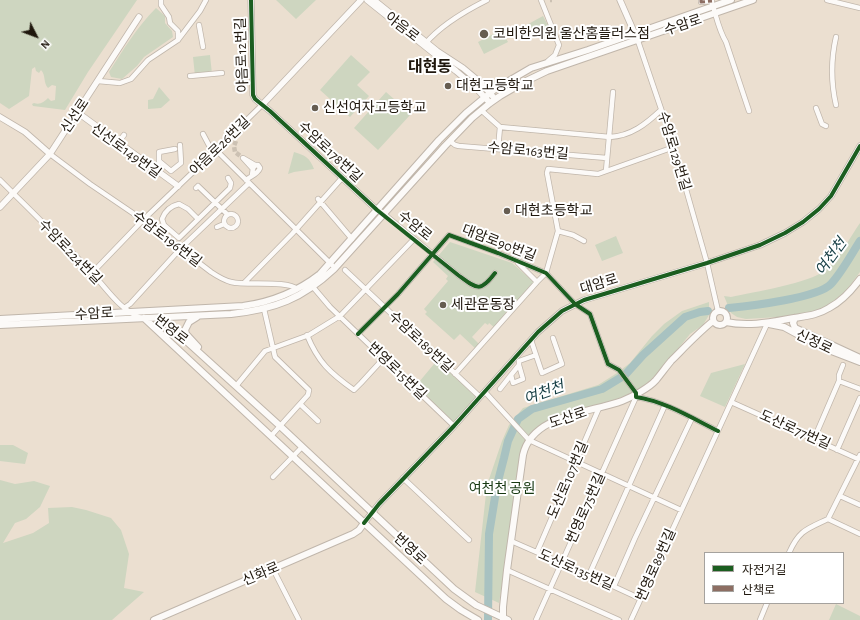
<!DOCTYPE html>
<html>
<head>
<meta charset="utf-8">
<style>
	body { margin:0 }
	#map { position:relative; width:860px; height:620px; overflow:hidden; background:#ebdfd0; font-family:"Alegreya Sans","Noto Sans KR",sans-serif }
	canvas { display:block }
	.legend { position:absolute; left:704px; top:552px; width:140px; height:52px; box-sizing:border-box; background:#fff; border:1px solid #a5a29e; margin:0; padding:5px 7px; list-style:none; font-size:12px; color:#1f170d }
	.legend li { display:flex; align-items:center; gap:8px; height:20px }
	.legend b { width:20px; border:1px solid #a5a29e }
	.north { position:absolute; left:16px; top:16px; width:40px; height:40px; -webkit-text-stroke:3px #fff; paint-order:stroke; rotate:132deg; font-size:11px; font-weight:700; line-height:16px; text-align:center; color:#1f170d }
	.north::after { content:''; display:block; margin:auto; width:14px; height:18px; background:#1f170d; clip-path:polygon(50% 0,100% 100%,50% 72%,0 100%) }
</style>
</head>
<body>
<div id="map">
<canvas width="860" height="620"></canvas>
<ul class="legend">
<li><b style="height:5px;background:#1b5e20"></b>자전거길</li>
<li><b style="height:5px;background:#8d6e63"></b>산책로</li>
</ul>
<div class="north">N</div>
</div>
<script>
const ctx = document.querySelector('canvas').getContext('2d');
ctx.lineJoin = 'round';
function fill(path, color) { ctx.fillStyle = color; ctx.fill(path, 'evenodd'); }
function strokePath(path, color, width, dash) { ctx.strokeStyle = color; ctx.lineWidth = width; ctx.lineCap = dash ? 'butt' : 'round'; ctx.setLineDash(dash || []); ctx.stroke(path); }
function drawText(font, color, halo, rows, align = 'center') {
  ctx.font = font + ' "Alegreya Sans","Noto Sans KR",sans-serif'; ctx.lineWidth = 4; ctx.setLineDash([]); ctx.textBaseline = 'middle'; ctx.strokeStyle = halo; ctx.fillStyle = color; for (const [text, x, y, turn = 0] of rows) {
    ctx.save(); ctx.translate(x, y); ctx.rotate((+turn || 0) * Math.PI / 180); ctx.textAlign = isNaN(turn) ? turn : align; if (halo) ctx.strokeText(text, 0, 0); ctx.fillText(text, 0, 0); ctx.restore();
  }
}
fill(new Path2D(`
	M0 0H137L88 72 65 110 33 106 32 104 34 103C40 105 44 102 48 98L51 101 55 100 56 86 52 85 48 88C43 83 46 75 41 70L39 73 36 71 35 67 32 69 29 96 9 109 0 103Z
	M276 0H316L296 19Z
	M156 8 165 16V23L172 31 173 37 144 57 137 66 122 79 111 77 109 72C123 50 137 27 156 8Z
	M543 16 550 29 526 41 519 29Z
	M501 30 508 42 484 54 478 42Z
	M210 55 212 74 195 76 193 57Z
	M351 55 370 72 357 85 369 96 350 117 320 90Z
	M159 87 170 100 161 108 148 109V100L153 99Z
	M386 92 411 114 378 150 354 128Z
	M294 152C305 155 310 158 314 169L294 172 288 174Z
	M860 223V272L846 291 830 304 811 313 779 317 746 319 737 317 731 313 724 296 731 297C753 292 811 283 825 270 840 257 849 239 860 223Z
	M616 236 623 253 602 261 595 245Z
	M450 242 512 263 535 283 495 328 489 323 488 325 485 323 472 337 480 345 476 349 460 334 454 340 425 314 427 312 424 309 448 281 446 279 448 276 433 262Z
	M709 302V315L703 325 690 334 661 370 644 386 625 396 540 426 525 445 499 603 475 592 487 485 502 441 509 425 523 408 598 385 617 373 630 363 652 336 664 324 682 311Z
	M439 358 480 397 454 426 414 388Z
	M745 364 725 407 700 396 711 373Z
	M0 445H13L28 453 25 464 0 461Z
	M0 480 15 484 34 481 50 486 40 507 26 519 15 523 3 543 33 533 49 523 48 508 72 507 86 510 111 518 121 530 129 554 124 588 144 592 112 620H0Z
	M836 604 860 616V620H829Z`), '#ced6c0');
strokePath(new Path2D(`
	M729 308C750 306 818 298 831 284 842 272 851 255 860 241
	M488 620 489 534 497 485 504 458 508 441 518 419 532 409 602 389 625 375 643 355 685 317 700 312 708 311`), '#a8c2c1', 8);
strokePath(new Path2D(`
	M550 0H552
	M236 141 234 146 235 152 243 158`), '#ccc1b3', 4.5, [4.5, 2]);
const minor = new Path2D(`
	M161 0V5L169 17 170 23 178 31V40
	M541 0 559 45 555 55 548 61
	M701 0V2L712 1
	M711 0C716 14 718 29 726 42L749 111
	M827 0 860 8
	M199 25 203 47
	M836 37C831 59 831 83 836 105
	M638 41 674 147 707 263 718 311
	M425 44C440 26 467 10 487 0
	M190 76 222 73
	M98 81 120 83 131 79 148 60 178 40 200 11 206 0
	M816 108 822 124 826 126
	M481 110 500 127 610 137C631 136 646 124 661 110
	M203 134 212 151 216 150 332 265
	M450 141 455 145 459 146 607 158
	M117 144 124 135
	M498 149 500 127
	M50 154 90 184 143 220 211 272C217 276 223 280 231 282 246 286 287 280 297 289
	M159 161 171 171 181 163 180 145
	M155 168 159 163V152L175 149
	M253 169 243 158 255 165
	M606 171 613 92
	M0 180C31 211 62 241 92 273 107 289 120 310 141 318
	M246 180C251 176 258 174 260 168L258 165H256L253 168 252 175
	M196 188 198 186 227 214
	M318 199 352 239
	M224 221a7 7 0 1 1 14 0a7 7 0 1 1-14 0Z
	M384 214 458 275C477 289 480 293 495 273
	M198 219 188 209 179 204C170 206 165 211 162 219L164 225 179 238 230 188 231 183 228 178
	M217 227 224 224
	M558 231 573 235 584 241
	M518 263 537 282 546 273 558 231 547 173 548 169 598 174 674 147
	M345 270 480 397
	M92 273 143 220 216 150 262 105
	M244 283 292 234 342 178
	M313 287 330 307 454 426
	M124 308 130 304 181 248 249 183
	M264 309 275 357 309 390 308 395 271 436
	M358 334 398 294 449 235 498 253 546 273 575 304 590 314 608 364 619 370 636 393V397C664 401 692 418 718 431
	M307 335C318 362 330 373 354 390L361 383 383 359
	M536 355 542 373 562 364 553 338
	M455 374 537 282
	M511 375 519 365
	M839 381V375L843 365
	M236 386 265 351 309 335 340 316 414 239
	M500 389 511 375 513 383 523 379 519 365V361L536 355 531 340
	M485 392 529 440 681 510
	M731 402 858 459
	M300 404 318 421
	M814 439 839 381 860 389
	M837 450 860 398
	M273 477 302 447
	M403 478 469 540
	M840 496 860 505
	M828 519 860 455
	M828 519 860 534
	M511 541 589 575 641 599
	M537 552 599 408
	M789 553C799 530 807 529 828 519
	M273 569 299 620
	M507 570 619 620
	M589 575 665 405
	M614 586 635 538 692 418
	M536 620 636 397
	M631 620 767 324
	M760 620 767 603`);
const tertiary = new Path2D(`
	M251 0 253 95 255 99 270 111 377 210 384 214
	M367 0 456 71 476 88 490 103
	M374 0 437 51 463 68 481 83 495 99
	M620 0 638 41
	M262 105 361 0
	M77 112 178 186
	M0 117 25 132 50 154
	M0 207 50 154 139 17
	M364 523 379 504 454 426 538 332 562 311 584 300 707 263 760 245 785 233 803 222 819 209 831 196 860 146`);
const secondary = new Path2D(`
	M713 318a7 7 0 1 1 14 0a7 7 0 1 1-14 0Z
	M197 317 189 322 185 330 186 334 198 347
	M144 318 446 599 461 610 478 620
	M160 318 173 329 280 426 454 589 476 605 508 620
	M795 318 793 323 795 328 860 358
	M0 319 243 306C272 302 297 292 320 274L439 140 466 113 495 89 531 68 588 50 731 0
	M726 322C749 327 771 322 794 318 806 316 818 315 829 308 842 301 852 290 860 279
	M769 324 784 327 821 347 860 362
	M0 325 231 314C275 309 302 299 334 269L445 146 472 118 490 103 500 96 524 82 547 71 753 0
	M154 620 353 534 359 530 364 523
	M503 620V607L507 570 523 455C532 414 590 413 622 401 632 397 649 388 656 380 661 374 666 367 671 361 685 347 698 333 713 321`);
strokePath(minor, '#c0b6ab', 6);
strokePath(tertiary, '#c0b6ab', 7);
strokePath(secondary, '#c0b6ab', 8);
strokePath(minor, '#fcfaf8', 4.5);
strokePath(tertiary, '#fcfaf8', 5.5);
strokePath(secondary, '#fcfaf8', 6);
strokePath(new Path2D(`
	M701 0V2L712 1`), '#8d6e63', 3, [6, 3]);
strokePath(new Path2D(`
	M251 0 253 95 255 99 270 111 377 210 458 275C477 289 480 293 495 273
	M358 334 398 294 449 235 498 253 546 273 575 304 590 314 608 364 619 370 636 393V397C664 401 692 418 718 431
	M364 523 379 504 454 426 538 332 562 311 584 300 707 263 760 245 785 233 803 222 819 209 831 196 860 146`), '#1b5e20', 4);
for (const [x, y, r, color] of [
	[484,34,5,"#665d51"],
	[448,86,4,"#665d51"],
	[315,108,4,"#665d51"],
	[507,211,4,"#665d51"],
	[443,305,4,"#665d51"]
]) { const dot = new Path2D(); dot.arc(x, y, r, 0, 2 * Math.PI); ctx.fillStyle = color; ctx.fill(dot); strokePath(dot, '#fff', 1.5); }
drawText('14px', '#1f170d', '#fff', [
	["수암로",683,25,-19],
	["야음로",402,27,38],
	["야음로12번길",242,55,-92],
	["신선로",75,116,-56],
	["야음로26번길",220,146,-44],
	["신선로149번길",126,151,36],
	["수암로163번길",528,151,5],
	["수암로129번길",674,151,73],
	["수암로178번길",330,152,43],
	["수암로",415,226,39],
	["수암로196번길",167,239,37],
	["대암로90번길",499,243,21],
	["수암로224번길",70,252,46],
	["대암로",599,284,-17],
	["수암로",94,314,-3],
	["번영로",171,330,38],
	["수암로189번길",421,342,43],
	["신정로",814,342,25],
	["번영로15번길",397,371,44],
	["도산로",568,418,-19],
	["도산로77번길",795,430,24],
	["도산로107번길",568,480,-67],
	["번영로75번길",586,508,-66],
	["번영로",410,549,43],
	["번영로89번길",656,565,-66],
	["도산로135번길",576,570,24],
	["신화로",261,574,-23]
]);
drawText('14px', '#1f170d', '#fff', [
	["코비한의원 울산홈플러스점",493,34],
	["대현고등학교",456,86],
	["신선여자고등학교",323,108],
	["대현초등학교",515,211],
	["세관운동장",451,305]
], 'left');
drawText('14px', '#163811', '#fff', [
	["여천천 공원",502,489]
]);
drawText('italic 15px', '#153d43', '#fff', [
	["여천천",831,257,-54],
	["여천천",544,393,-20]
]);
drawText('bold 16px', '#1f170d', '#fff', [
	["대현동",430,67]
]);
</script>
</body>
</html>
